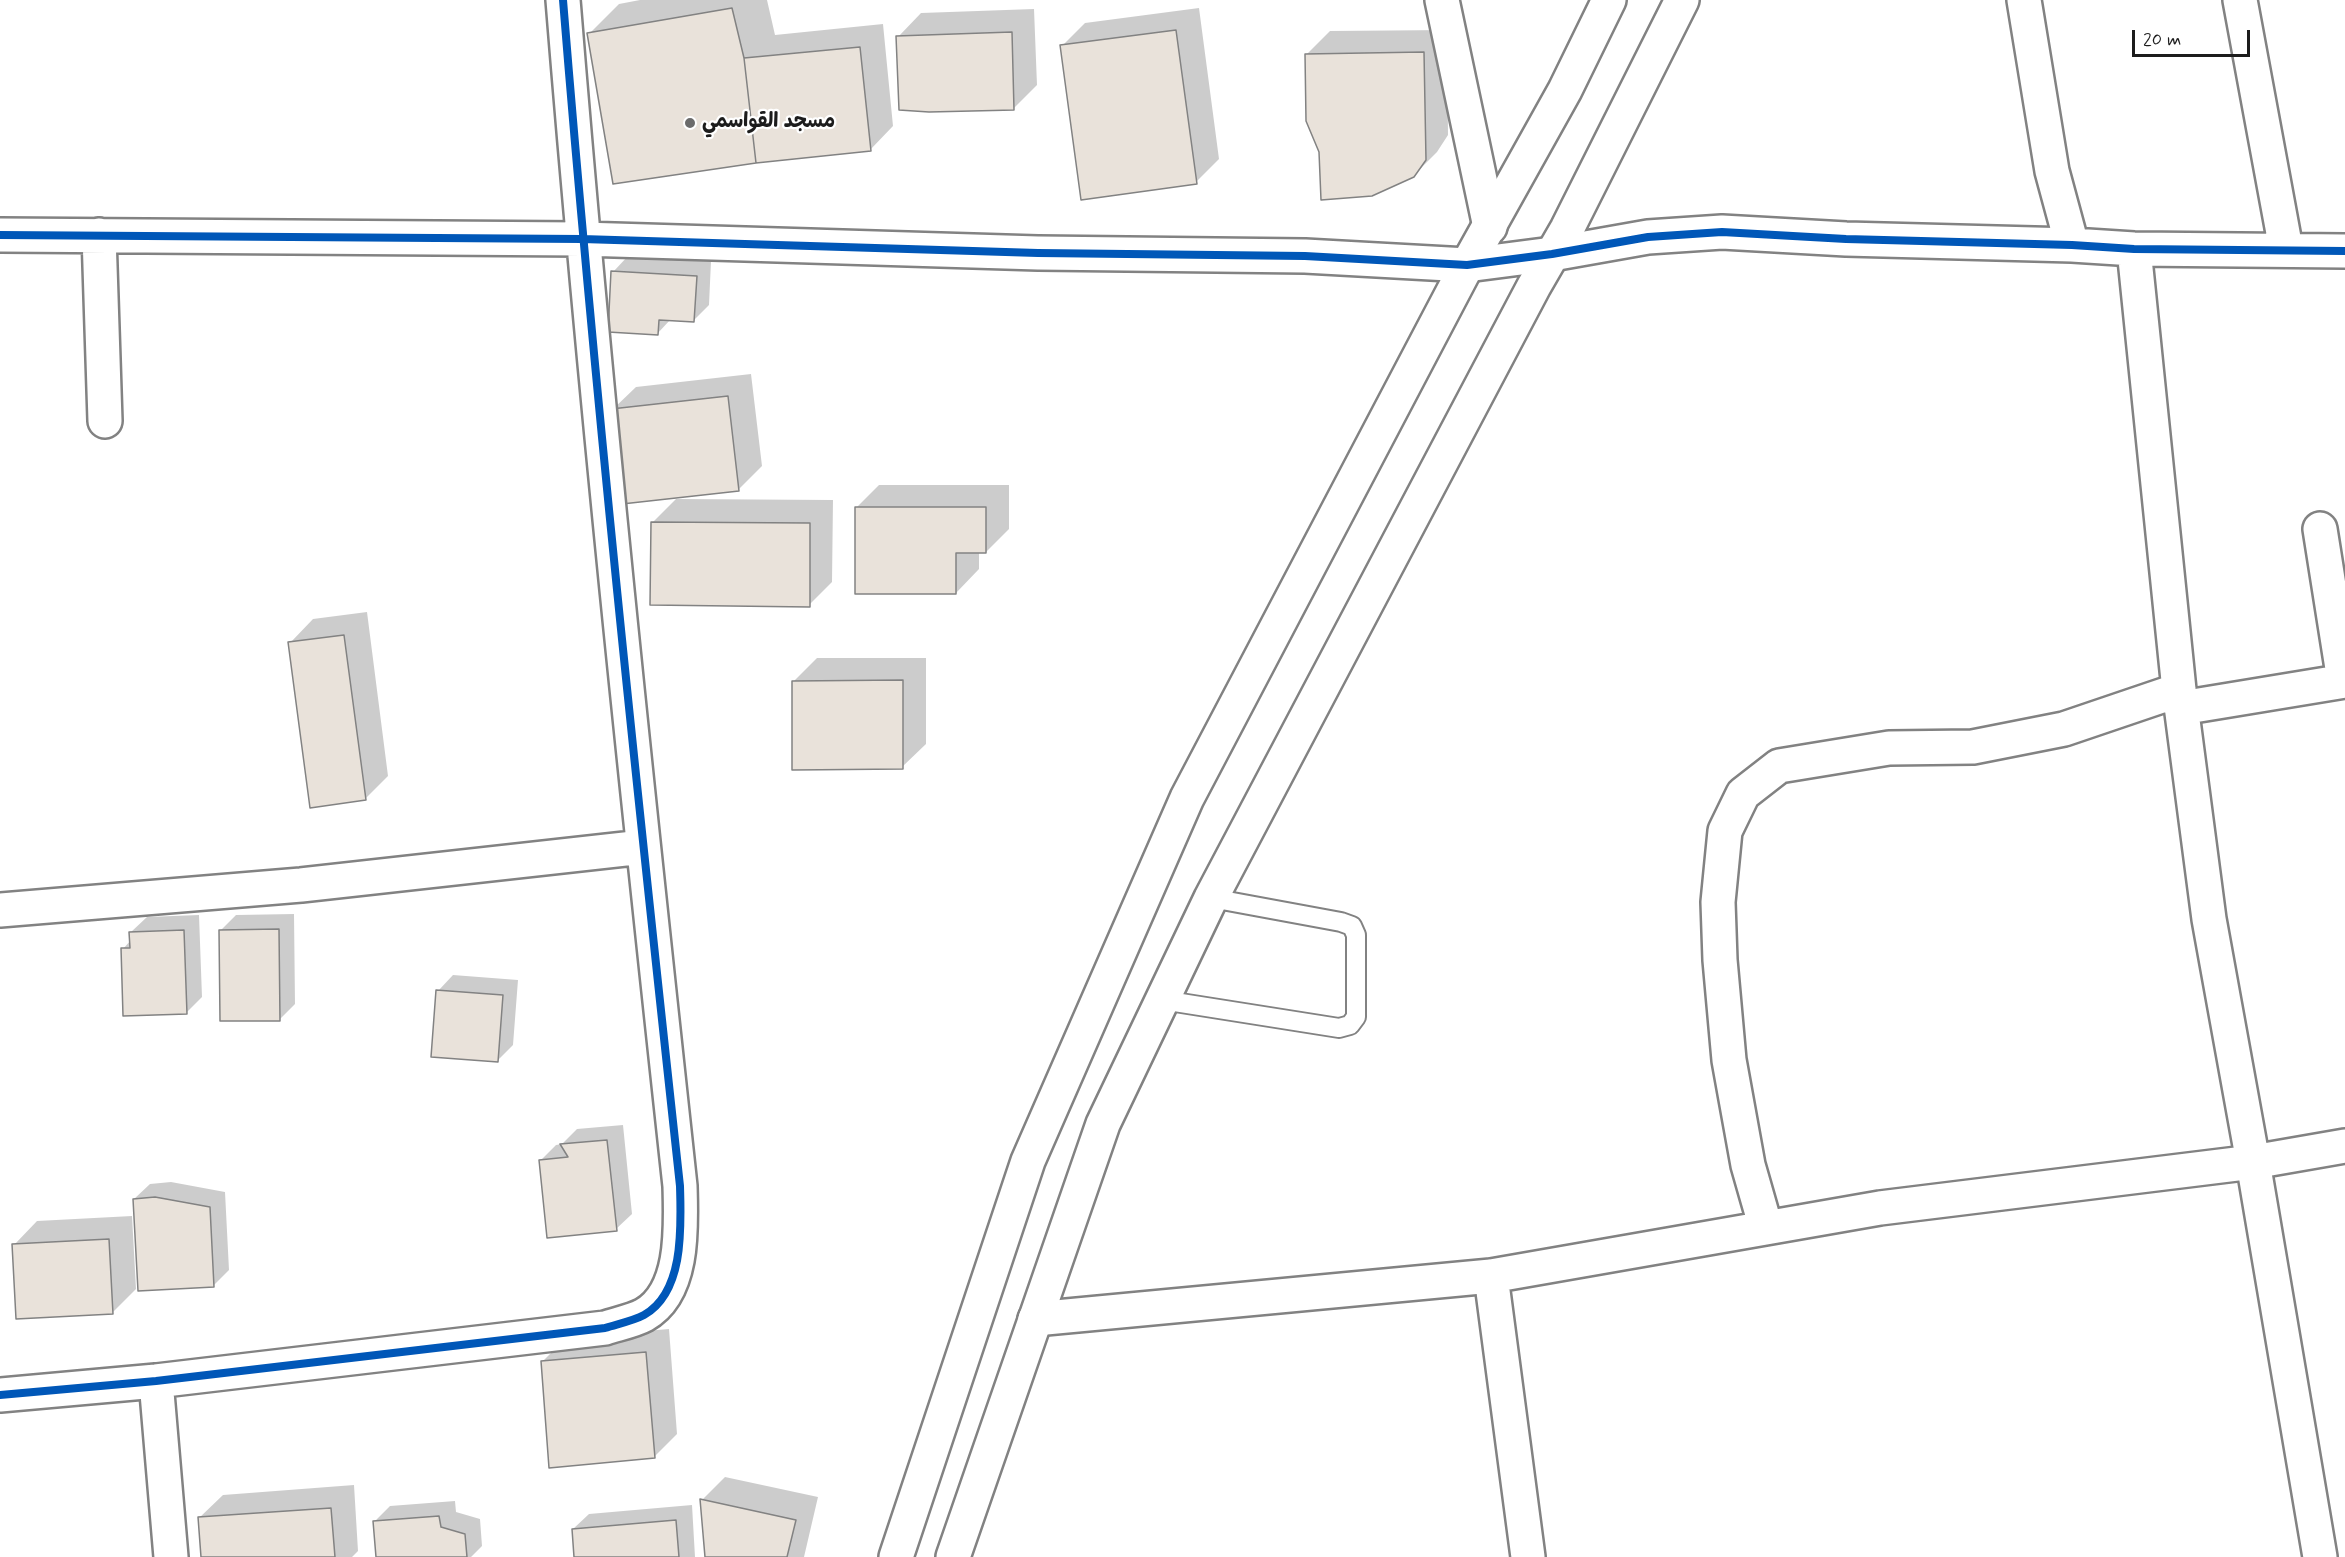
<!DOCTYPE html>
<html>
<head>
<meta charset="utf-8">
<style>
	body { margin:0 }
	#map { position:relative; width:2345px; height:1557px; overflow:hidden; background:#fff; font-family:Mynerve,sans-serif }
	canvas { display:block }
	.scale { position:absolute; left:2132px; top:30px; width:118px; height:27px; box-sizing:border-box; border:3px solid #1c1c1c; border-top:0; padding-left:8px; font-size:18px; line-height:21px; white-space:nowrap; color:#1c1c1c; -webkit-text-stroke:4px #fff; paint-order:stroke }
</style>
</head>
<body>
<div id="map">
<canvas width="2345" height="1557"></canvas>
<div class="scale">20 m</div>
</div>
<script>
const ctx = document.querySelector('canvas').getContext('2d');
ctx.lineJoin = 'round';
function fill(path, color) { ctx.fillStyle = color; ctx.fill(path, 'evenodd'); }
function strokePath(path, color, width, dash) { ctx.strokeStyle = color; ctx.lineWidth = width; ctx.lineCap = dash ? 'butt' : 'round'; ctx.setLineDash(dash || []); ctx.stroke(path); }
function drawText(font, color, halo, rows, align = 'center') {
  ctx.font = font + ' Mynerve,"Playpen Sans Arabic",sans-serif'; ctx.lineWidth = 4.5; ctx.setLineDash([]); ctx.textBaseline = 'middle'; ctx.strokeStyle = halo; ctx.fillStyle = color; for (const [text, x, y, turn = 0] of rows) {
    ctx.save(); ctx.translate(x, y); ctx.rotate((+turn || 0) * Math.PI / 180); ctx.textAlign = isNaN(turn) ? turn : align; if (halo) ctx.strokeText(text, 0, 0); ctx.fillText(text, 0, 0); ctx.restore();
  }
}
fill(new Path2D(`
	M640 0H767L775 35 883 24 893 126 870 150 589 34 619 4Z
	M1199 8 1219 159 1196 182 1062 46 1085 23Z
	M1034 9 1037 85 1014 108 898 37 921 13Z
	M1447 30 1448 135 1437 152 1414 175 1320 152 1307 54 1330 31Z
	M628 256 711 261 709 305 694 320 671 319 657 334 613 272Z
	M751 374 762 466 739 489 612 410 636 387Z
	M879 485H1009V529L986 552H979V569L956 593 856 508Z
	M676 499 833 500 832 582 809 605 653 522Z
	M367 612 388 776 365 799 290 643 313 619Z
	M817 658H926V744L902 767 794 681Z
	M294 914 295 1004 280 1019 221 930 236 915Z
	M199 915 202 997 186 1013 123 949 131 940V932L147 917Z
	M453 975 518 980 513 1045 498 1060 438 991Z
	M623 1125 632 1214 616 1229 541 1160 556 1145 562 1144 577 1129Z
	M171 1182 225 1192 229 1270 213 1286 134 1199 150 1184Z
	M132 1216 136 1289 113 1312 14 1245 37 1221Z
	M669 1329 677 1434 654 1457 542 1362 566 1338Z
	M725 1477 818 1497 804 1557H706L702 1500Z
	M354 1485 358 1551 352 1557H202L199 1518 223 1495Z
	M455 1501 456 1512 480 1519 482 1546 471 1557H377L375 1521 390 1506Z
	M692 1505 695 1557H576L573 1529 589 1514Z`), '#0003');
const building = new Path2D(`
	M732 8 744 58 756 163 613 184 587 33Z
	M1176 30 1197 184 1081 200 1060 45Z
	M1012 32 1014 110 929 112 899 110 896 36Z
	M860 47 871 151 756 163 744 58Z
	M1424 52 1426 160 1414 177 1372 196 1321 200 1319 152 1306 121 1305 54Z
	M611 271 697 276 694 322 659 320 658 335 608 332Z
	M728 396 739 491 622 504 611 409Z
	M855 507H986V553H956V594H855Z
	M651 522 810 523V607L650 605Z
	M344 635 366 800 310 808 288 642Z
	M903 680V769L792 770V681Z
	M279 929 280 1021H220L219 930Z
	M184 930 187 1014 123 1016 121 948H130L129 932Z
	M436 990 503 995 498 1062 431 1057Z
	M607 1140 617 1231 547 1238 539 1160 568 1157 560 1144Z
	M155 1197 210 1207 214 1287 138 1291 133 1199Z
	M109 1239 113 1314 16 1319 12 1244Z
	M646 1352 655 1458 549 1468 541 1361Z
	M700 1499 796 1520 787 1557H705Z
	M331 1508 335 1557H201L198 1517Z
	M439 1516 441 1527 465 1534 467 1557H376L373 1521Z
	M676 1520 679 1557H574L572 1529Z`);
fill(building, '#e9e2da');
strokePath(building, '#828282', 1.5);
const lane = new Path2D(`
	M1162 1000 1339 1028 1350 1025 1356 1017V935L1352 926 1341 922 1211 898`);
const street = new Path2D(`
	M1442 0 1490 227
	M2024 0 2052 171 2072 245
	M2240 0 2286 249
	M0 235 582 239 1038 253 1305 256 1467 265 1552 254 1648 237 1722 232 1846 239 2072 245 2134 249 2345 251
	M99 235 105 421
	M2134 249 2179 690 2209 919 2253 1162 2320 1557
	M2320 529 2344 681
	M2181 708 2345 681
	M0 910 301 885 643 847
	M1766 1228 1748 1165 1729 1060 1720 960 1718 902 1725 831 1743 794 1779 766 1889 748 1973 747 2064 729 2179 690
	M1491 1276 1528 1557
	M1035 1319 1491 1276 1880 1208 2253 1162 2345 1146
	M156 1381 171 1557
	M0 1395 156 1381 605 1328C617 1324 633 1321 644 1315 685 1292 681 1225 680 1186 637 791 595 396 563 0`);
const secondary = new Path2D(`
	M896 1557 1028 1161 1187 798 1464 271 1565 90 1609 0
	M953 1557 1103 1124 1211 898 1534 286 1567 229 1682 0`);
strokePath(lane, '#828282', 22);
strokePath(street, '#828282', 38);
strokePath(secondary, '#828282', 38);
strokePath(lane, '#fff', 18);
strokePath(street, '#fff', 33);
strokePath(secondary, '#fff', 33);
strokePath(new Path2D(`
	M0 235 582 239 1038 253 1305 256 1467 265 1552 254 1648 237 1722 232 1846 239 2072 245 2134 249 2345 251
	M0 1395 156 1381 605 1328C617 1324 633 1321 644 1315 685 1292 681 1225 680 1186 637 791 595 396 563 0`), '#0057b8', 8);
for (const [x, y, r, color] of [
	[690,123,6,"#6b6b6b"]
]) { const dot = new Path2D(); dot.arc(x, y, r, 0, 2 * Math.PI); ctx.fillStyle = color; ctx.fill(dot); strokePath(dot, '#fff', 2); }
drawText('bold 20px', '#1c1c1c', '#fff', [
	["مسجد القواسمي",702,123]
], 'left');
</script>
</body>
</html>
